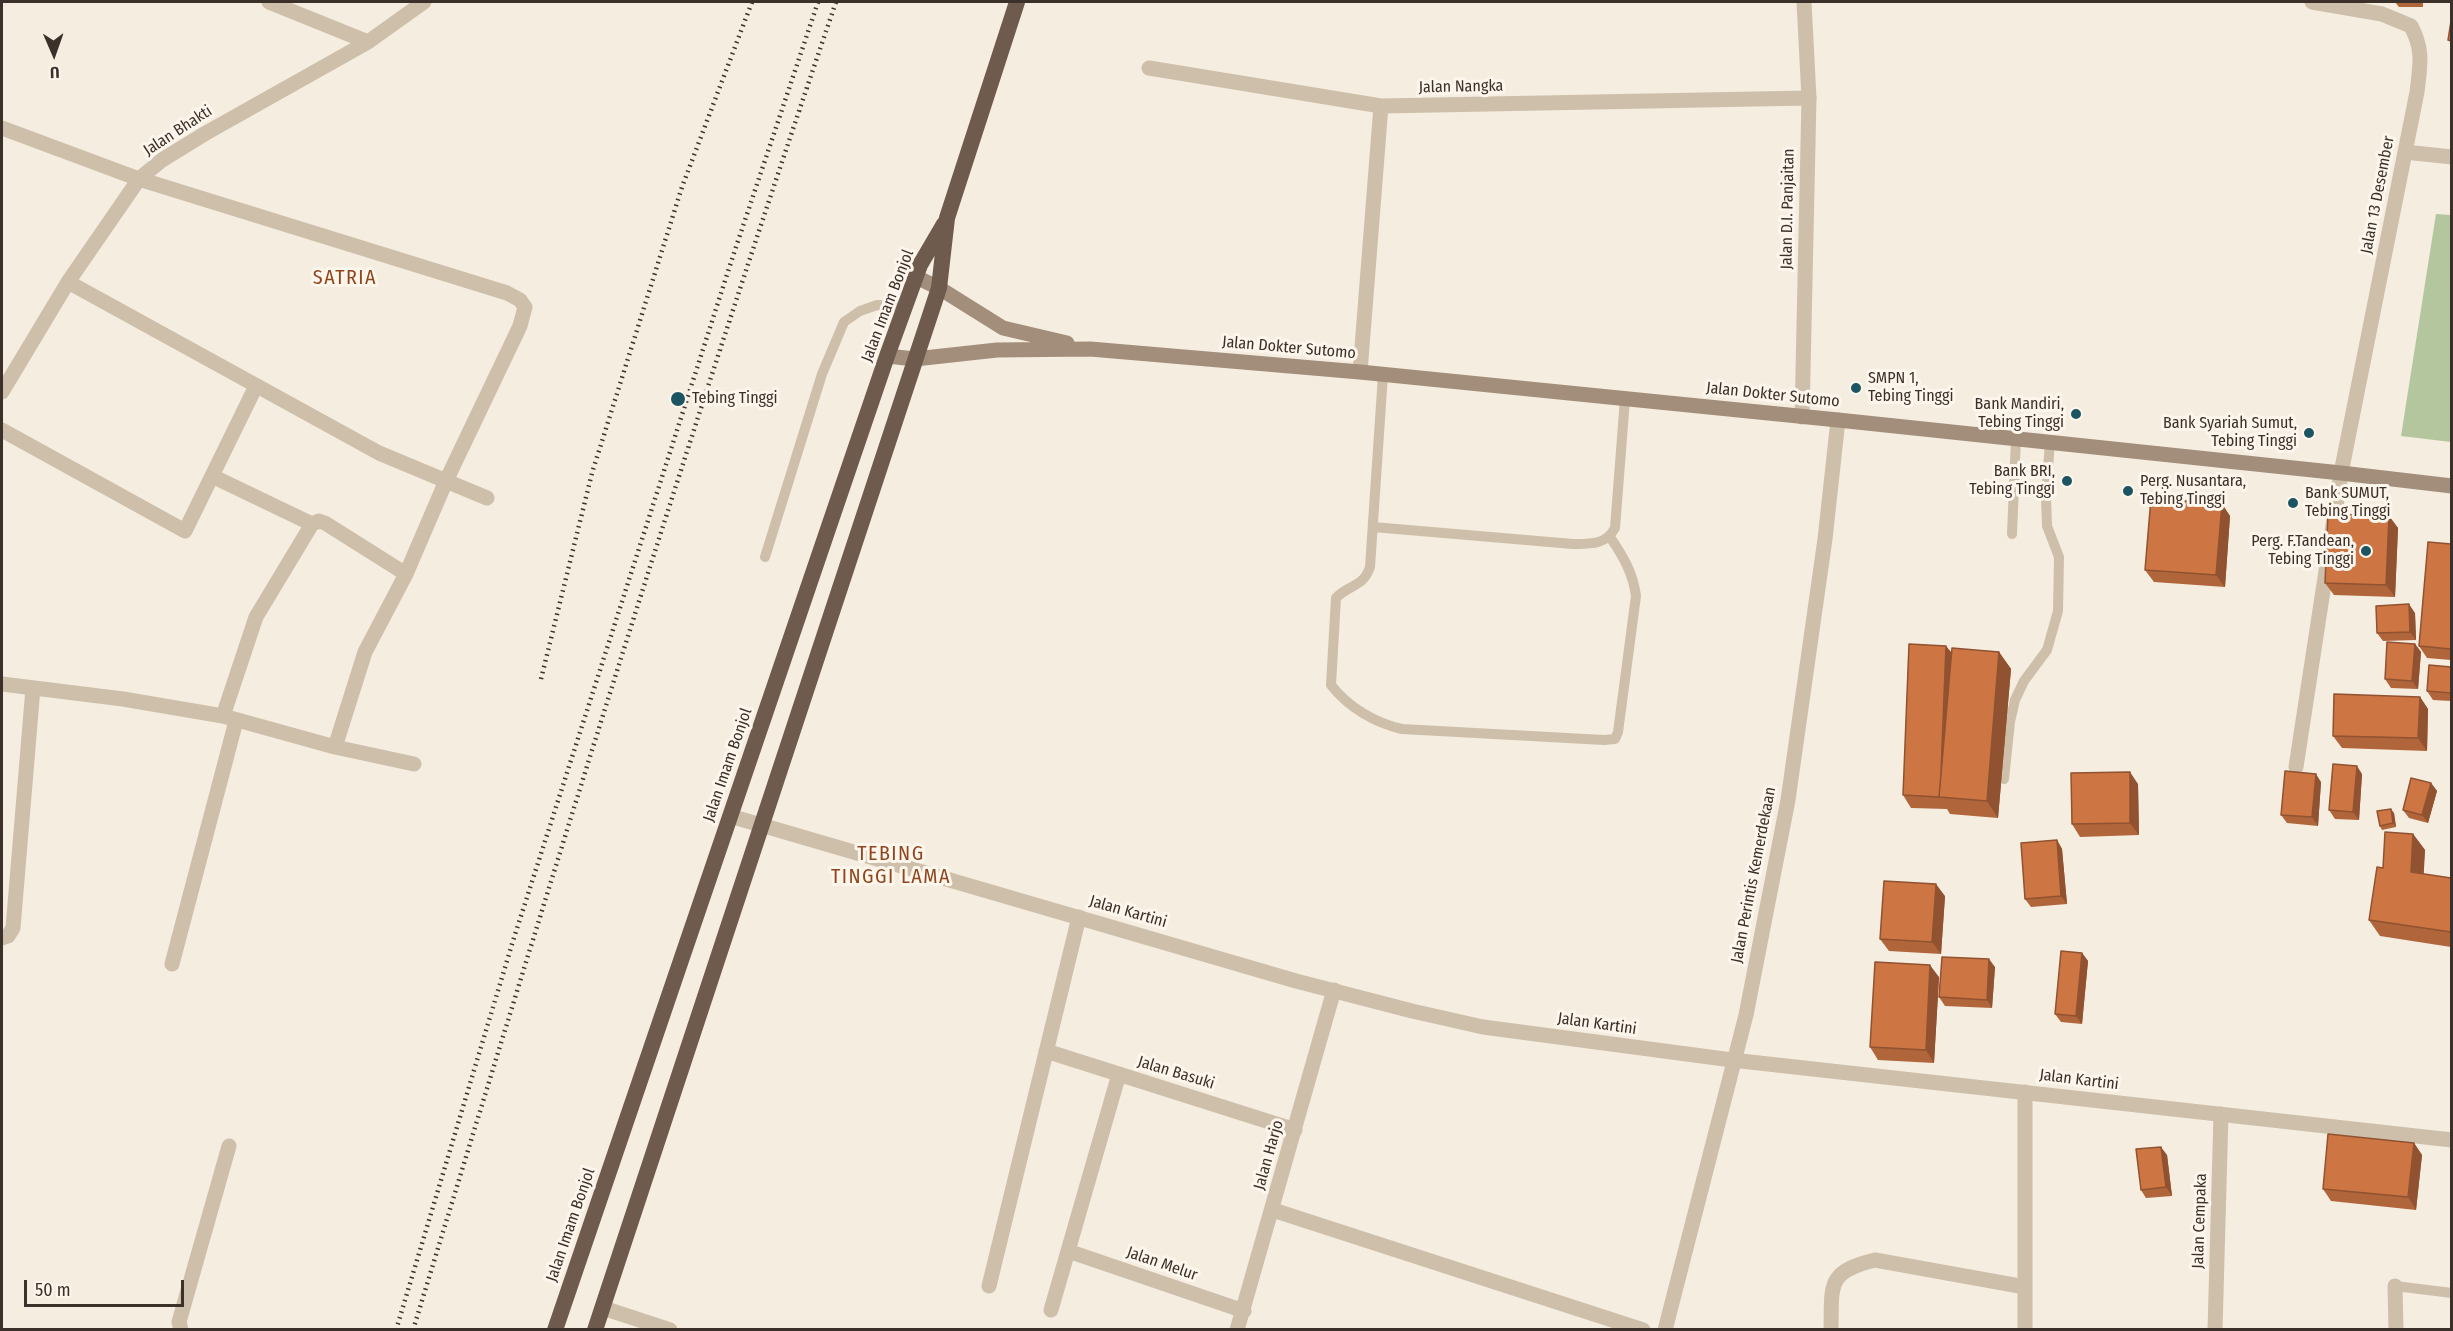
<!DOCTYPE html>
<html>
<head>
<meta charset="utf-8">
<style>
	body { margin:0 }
	#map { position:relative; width:2453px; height:1331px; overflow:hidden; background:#f5ede0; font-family:"Fira Sans Condensed",sans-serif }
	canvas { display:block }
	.frame { position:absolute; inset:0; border:3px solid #3c312a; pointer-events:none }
	.north { position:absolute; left:24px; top:24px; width:60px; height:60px; -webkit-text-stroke:4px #fcf6ed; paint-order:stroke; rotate:178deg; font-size:16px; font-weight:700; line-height:24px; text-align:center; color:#3c312a }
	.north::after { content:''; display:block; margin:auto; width:21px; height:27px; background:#3c312a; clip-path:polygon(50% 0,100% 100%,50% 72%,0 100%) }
	.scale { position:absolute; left:24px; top:1280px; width:160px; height:27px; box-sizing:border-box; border:3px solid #3c312a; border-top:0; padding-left:8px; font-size:18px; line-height:21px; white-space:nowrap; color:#3c312a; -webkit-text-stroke:4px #fcf6ed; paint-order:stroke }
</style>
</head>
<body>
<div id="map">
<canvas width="2453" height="1331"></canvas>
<div class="frame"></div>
<div class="north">U</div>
<div class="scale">50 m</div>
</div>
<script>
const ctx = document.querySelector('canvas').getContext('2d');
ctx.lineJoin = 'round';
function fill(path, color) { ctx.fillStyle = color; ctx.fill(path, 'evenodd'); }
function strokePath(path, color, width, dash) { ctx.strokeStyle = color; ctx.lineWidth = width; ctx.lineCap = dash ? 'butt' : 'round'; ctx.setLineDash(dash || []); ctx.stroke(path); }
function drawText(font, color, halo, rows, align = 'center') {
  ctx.font = font + ' "Fira Sans Condensed",sans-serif'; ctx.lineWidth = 6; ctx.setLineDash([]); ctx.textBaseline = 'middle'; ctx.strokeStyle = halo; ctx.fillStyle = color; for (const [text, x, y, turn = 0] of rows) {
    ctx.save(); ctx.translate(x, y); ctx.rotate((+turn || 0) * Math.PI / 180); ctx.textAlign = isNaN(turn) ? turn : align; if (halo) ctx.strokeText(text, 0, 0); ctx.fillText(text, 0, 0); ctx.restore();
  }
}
fill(new Path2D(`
	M2436 214 2451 215V442L2401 436Z`), '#b4c69e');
strokePath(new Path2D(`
	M1383 375 1370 567C1363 588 1349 584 1336 598L1331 685C1348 707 1375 723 1402 729L1604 740 1615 739 1618 732 1636 596C1633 573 1623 556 1610 537
	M1373 527 1573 544C1590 544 1606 545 1615 528L1625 399
	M2012 534 2016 438
	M765 557 822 374 844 322 860 311 877 305 905 306
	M2004 779 2010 722 2015 700 2024 681 2047 650 2058 611 2059 557 2047 526 2046 497 2050 441
	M2395 1286 2452 1293`), '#cebfaa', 10);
strokePath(new Path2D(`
	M269 2 368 42
	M1149 68 1381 106 1809 98
	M2 128 139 179 507 293 520 300 525 307 520 326 446 481 406 574 365 652 335 747
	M2405 152 2452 157
	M68 282 379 453 487 498
	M1360 372 1381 106
	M2 392 68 282 139 179 162 160 206 133 368 42 424 2
	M2 430 185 531 256 386
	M212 476 312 524
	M2 684 123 699 223 716 335 747 414 764
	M223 716 256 617 312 524 319 521 325 523 406 574
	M2296 767 2341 473 2417 92C2420 65 2424 51 2411 26L2382 14 2312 2
	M730 816 761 825
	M2 938 8 936 13 928 33 688
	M172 964 236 721
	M1046 1051 1295 1130
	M2025 1092V1330
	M1273 1210 1643 1330
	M1068 1251 1244 1311
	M989 1286 1079 917
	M2395 1286 2396 1330
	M603 1308 670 1330
	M1051 1310 1119 1074
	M181 1330 179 1322 229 1146
	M1237 1330 1334 990
	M1665 1330 1746 1015 1788 800 1825 539 1838 420
	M1831 1330C1832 1285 1826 1272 1875 1260L2025 1287
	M2215 1330 2221 1114`), '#cebfaa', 15);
strokePath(new Path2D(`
	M1802 417 1809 98 1804 2
	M761 825 1296 981 1412 1011 1483 1027 1732 1060 2452 1140`), '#cebfaa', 15);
strokePath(new Path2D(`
	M916 277 939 288 1003 328 1067 343
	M887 356 915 359 997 350 1090 349 1360 372 1838 420 2341 473 2452 486`), '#a38e7b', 15);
strokePath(new Path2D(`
	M555 1330 887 356 920 265 944 224
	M595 1330 939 288 947 218 1017 2`), '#6e5b4d', 16);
strokePath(new Path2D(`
	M541 679 592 473 682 187 752 2
	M396 1330 512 944 733 256 818 2
	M413 1330C549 885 686 441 836 2`), '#3c312a', 4.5, [1.5, 4.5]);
fill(new Path2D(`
	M2395 2H2423V7H2399Z
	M2222 504 2230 516 2225 587 2154 582 2145 570Z
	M2389 516 2398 528 2395 597 2334 595 2325 583Z
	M2451 544V660L2427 658 2419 646Z
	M2415 613 2416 640 2383 641 2377 633Z
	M2415 644 2421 652 2418 689 2391 688 2385 679Z
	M1946 646 1952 653 1999 652 2011 669 1998 818 1950 814 1947 809 1911 808 1903 795Z
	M2451 667V701L2433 700 2427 691Z
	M2420 697 2428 709 2427 751 2342 748 2333 736Z
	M2362 774 2359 820 2335 819 2329 810Z
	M2321 782 2318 826 2287 823 2281 815Z
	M2431 783 2437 791 2428 823 2409 818 2403 810Z
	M2138 784 2139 835 2080 837 2072 824Z
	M2394 813 2396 827 2382 830 2380 826Z
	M2413 834 2425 850 2423 874 2451 878V947L2380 936 2369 920 2383 868Z
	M2057 840 2062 849 2067 904 2031 907 2025 899Z
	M1945 896 1941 954 1889 951 1880 939Z
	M2082 953 2088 961 2082 1024 2061 1022 2055 1014Z
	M1995 967 1992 1008 1945 1006 1939 997Z
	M1939 977 1934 1063 1878 1060 1870 1047Z
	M2414 1143 2422 1155 2416 1210 2331 1201 2323 1189Z
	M2167 1155 2172 1196 2146 1198 2141 1190Z`), '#b1653a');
fill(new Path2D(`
	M2222 504 2230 516 2225 587 2216 575Z
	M2389 516 2398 528 2395 597 2386 585Z
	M2409 604 2415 613 2416 640 2410 632Z
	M2415 644 2421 652 2418 689 2412 681Z
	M1946 646 1955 658 1941 798Z
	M1999 652 2011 669 1998 818 1987 801Z
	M2420 697 2428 709 2427 751 2418 738Z
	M2357 766 2362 774 2359 820 2353 812Z
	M2130 772 2138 784 2139 835 2130 823Z
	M2316 774 2321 782 2318 826 2312 817Z
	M2431 783 2437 791 2428 823 2422 815Z
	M2391 809 2394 813 2396 827 2393 823Z
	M2413 834 2425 850 2423 888 2411 872Z
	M2057 840 2062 849 2067 904 2061 896Z
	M1936 884 1945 896 1941 954 1932 942Z
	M2082 953 2088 961 2082 1024 2076 1016Z
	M1989 959 1995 967 1992 1008 1987 1000Z
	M1930 965 1939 977 1934 1063 1926 1050Z
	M2414 1143 2422 1155 2416 1210 2408 1197Z
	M2161 1147 2167 1155 2172 1196 2166 1187Z`), '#905230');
const building = new Path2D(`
	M2451 21V41L2448 40Z
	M2151 498 2222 504 2216 575 2145 570Z
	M2328 514 2389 516 2386 585 2325 583Z
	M2428 542 2451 544V649L2419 646Z
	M2409 604 2410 632 2377 633 2376 606Z
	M2387 642 2415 644 2412 681 2385 679Z
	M1909 644 1946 646 1941 773 1939 797 1903 795Z
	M1952 648 1999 652 1987 801 1939 797Z
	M2429 665 2451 667V693L2427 691Z
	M2334 694 2420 697 2418 738 2333 736Z
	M2333 764 2357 766 2353 812 2329 810Z
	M2285 771 2316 774 2312 817 2281 815Z
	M2130 772V823L2072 824 2071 773Z
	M2411 778 2431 783 2422 815 2403 810Z
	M2391 809 2393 823 2380 826 2377 811Z
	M2385 832 2413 834 2411 872 2451 878V932L2369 920 2377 867 2383 868Z
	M2057 840 2061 896 2025 899 2021 843Z
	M1884 881 1936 884 1932 942 1880 939Z
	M2061 951 2082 953 2076 1016 2055 1014Z
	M1942 957 1989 959 1987 1000 1939 997Z
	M1875 962 1930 965 1926 1050 1870 1047Z
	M2328 1134 2414 1143 2408 1197 2323 1189Z
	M2161 1147 2166 1187 2141 1190 2136 1149Z`);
fill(building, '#ce7544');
strokePath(building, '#905230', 1.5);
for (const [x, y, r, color] of [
	[1856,388,6,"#1c5561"],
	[678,399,8,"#1c5561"],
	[2076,414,6,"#1c5561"],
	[2309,433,6,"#1c5561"],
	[2067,481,6,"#1c5561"],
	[2128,491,6,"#1c5561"],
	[2293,503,6,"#1c5561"],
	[2366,551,6,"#1c5561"]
]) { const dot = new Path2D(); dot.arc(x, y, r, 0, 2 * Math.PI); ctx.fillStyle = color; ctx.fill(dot); strokePath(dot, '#fcf6ed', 2); }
drawText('16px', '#3c312a', '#fcf6ed', [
	["Jalan Nangka",1461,87,-1],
	["Jalan Bhakti",178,131,-33],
	["Jalan 13 Desember",2378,195,-79],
	["Jalan D.I. Panjaitan",1788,209,-89],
	["Jalan Imam Bonjol",888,306,-69],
	["Jalan Dokter Sutomo",1289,348,5],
	["Jalan Dokter Sutomo",1773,395,6],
	["Jalan Imam Bonjol",728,765,-71],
	["Jalan Perintis Kemerdekaan",1754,875,-79],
	["Jalan Kartini",1128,912,16],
	["Jalan Kartini",1597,1024,8],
	["Jalan Basuki",1176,1073,17],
	["Jalan Kartini",2079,1080,7],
	["Jalan Harjo",1269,1155,-74],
	["Jalan Cempaka",2200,1221,-88],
	["Jalan Imam Bonjol",571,1225,-71],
	["Jalan Melur",1162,1264,19]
]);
drawText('16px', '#3c312a', '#fcf6ed', [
	["SMPN 1,",1868,379],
	["Tebing Tinggi",1868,397],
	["Tebing Tinggi",692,399],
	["Bank Mandiri,",2064,405,"right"],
	["Tebing Tinggi",2064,423,"right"],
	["Bank Syariah Sumut,",2297,424,"right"],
	["Tebing Tinggi",2297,442,"right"],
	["Bank BRI,",2055,472,"right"],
	["Tebing Tinggi",2055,490,"right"],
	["Perg. Nusantara,",2140,482],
	["Tebing Tinggi",2140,500],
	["Bank SUMUT,",2305,494],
	["Tebing Tinggi",2305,512],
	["Perg. F.Tandean,",2354,542,"right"],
	["Tebing Tinggi",2354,560,"right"]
], 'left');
ctx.letterSpacing = '1.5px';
drawText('20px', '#91451c', '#fcf6ed', [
	["SATRIA",345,278],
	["TEBING",891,854],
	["TINGGI LAMA",891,877]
]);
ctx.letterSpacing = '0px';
</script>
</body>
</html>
